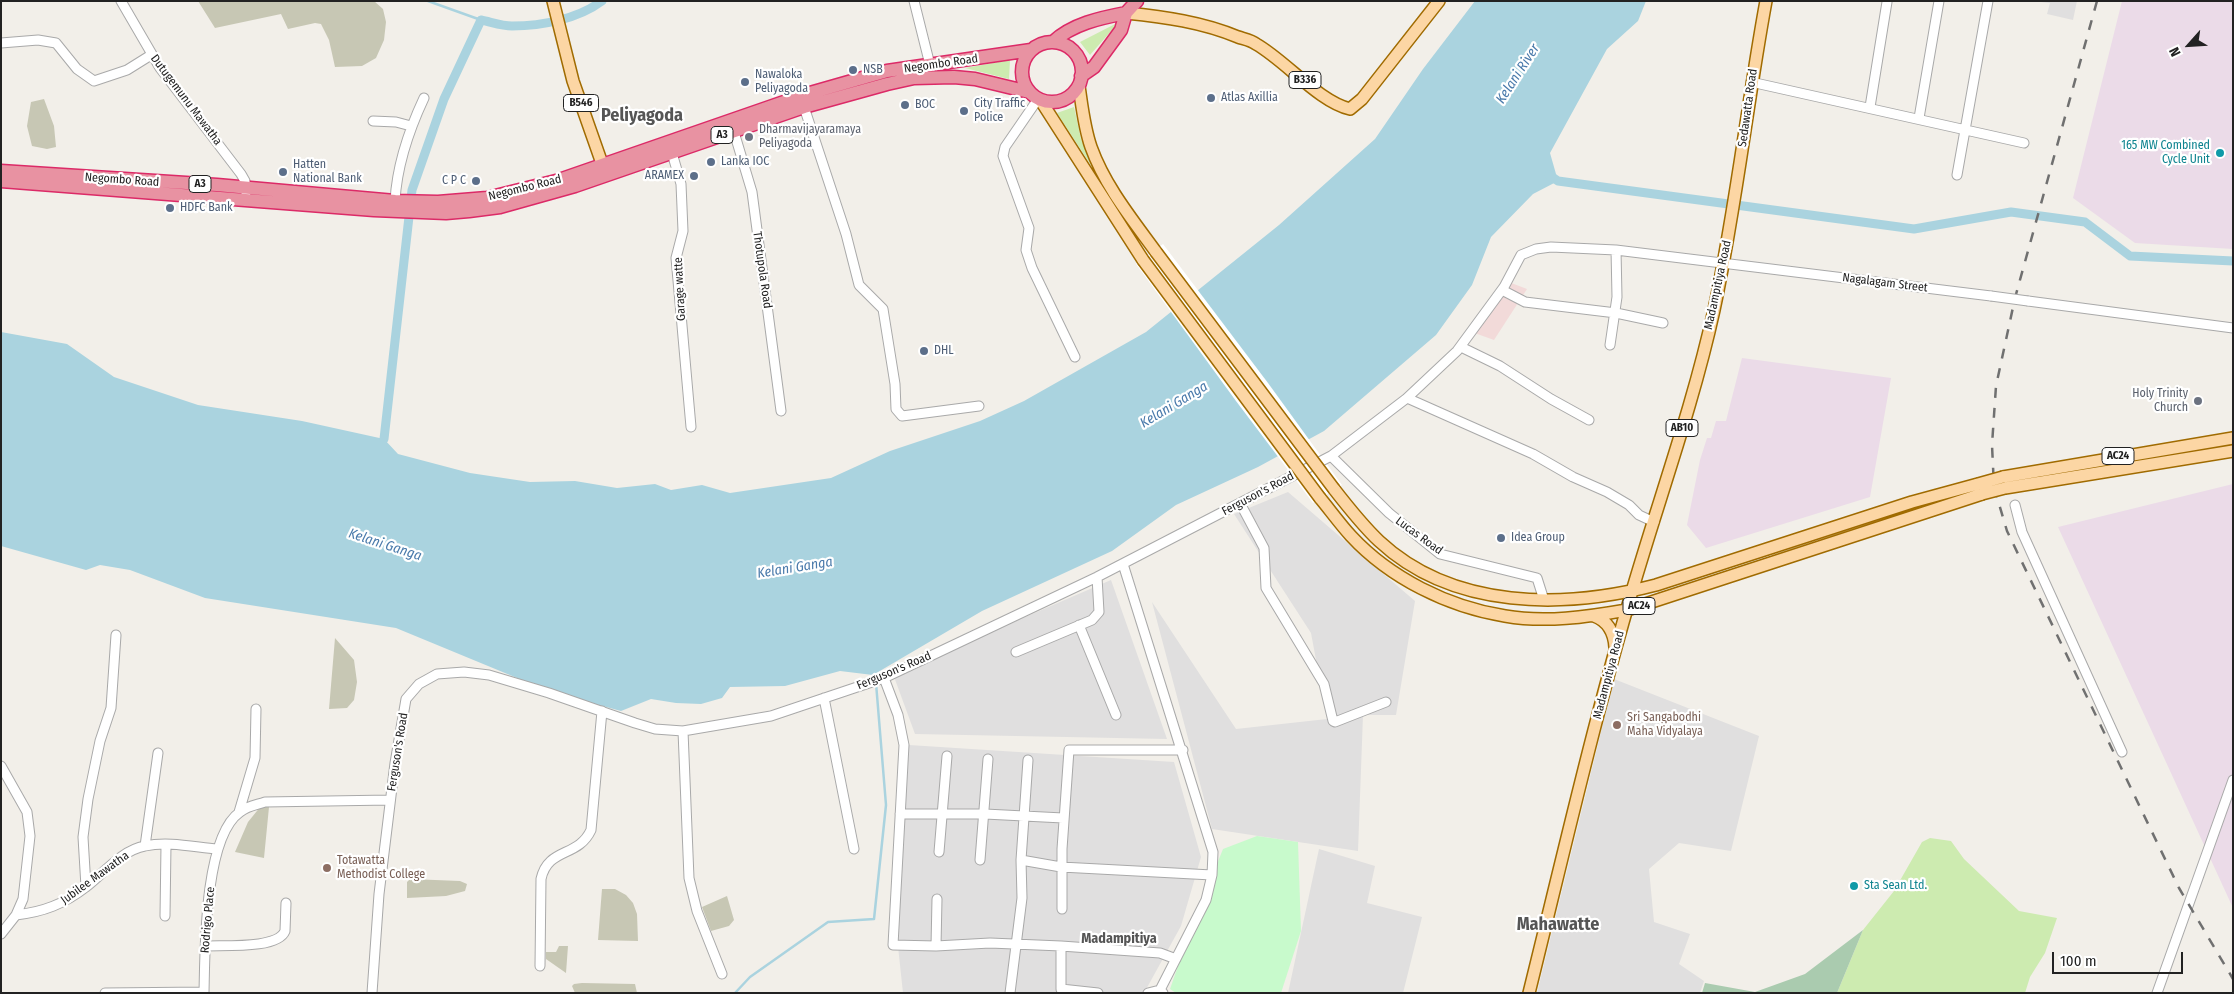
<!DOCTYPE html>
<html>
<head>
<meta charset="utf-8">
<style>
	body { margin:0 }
	#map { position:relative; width:2234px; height:994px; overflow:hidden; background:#f2efe9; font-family:"Fira Sans Condensed",sans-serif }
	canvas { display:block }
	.frame { position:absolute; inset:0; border:2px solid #222; pointer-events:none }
	.north { position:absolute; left:2164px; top:20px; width:50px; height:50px; -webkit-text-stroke:4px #fff; paint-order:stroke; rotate:244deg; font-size:14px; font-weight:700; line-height:20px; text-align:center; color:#222 }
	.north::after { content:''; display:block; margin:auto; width:18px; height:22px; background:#222; clip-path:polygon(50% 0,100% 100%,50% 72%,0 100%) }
	.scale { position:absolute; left:2052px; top:952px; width:131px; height:22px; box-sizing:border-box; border:2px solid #222; border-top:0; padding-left:6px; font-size:15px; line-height:18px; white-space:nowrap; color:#222; -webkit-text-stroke:4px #fff; paint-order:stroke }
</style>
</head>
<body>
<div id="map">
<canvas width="2234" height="994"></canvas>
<div class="frame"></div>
<div class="north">N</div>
<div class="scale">100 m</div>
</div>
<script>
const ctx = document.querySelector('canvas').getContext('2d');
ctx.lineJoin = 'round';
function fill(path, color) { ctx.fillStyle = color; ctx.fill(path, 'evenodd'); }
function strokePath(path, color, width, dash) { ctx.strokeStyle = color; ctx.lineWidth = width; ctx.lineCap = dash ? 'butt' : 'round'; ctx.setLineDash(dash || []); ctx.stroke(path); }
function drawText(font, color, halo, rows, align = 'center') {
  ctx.font = font + ' "Fira Sans Condensed",sans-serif'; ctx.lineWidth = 4.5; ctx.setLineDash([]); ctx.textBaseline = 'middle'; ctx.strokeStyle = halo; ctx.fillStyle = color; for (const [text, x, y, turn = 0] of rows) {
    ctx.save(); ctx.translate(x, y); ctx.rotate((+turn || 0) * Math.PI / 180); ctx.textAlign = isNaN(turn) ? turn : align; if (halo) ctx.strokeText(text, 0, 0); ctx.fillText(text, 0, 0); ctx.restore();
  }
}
fill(new Path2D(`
	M2032 1H2077L2073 20 2047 14 2050 3Z
	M1288 492 1415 601 1396 715H1363L1358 851 1212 829 1152 602 1236 729 1327 719 1311 633 1234 514Z
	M1111 580 1167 739 915 734 893 674Z
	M1614 679 1759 736 1731 851 1679 843 1649 869 1654 922 1690 934 1679 964 1704 981 1700 993H1537Z
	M909 745 1174 762 1201 857 1181 926 1144 993H903L897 937Z
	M1319 849 1375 866 1367 903 1422 917 1403 993H1288Z`), '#e0dfdf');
fill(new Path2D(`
	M1506 281 1527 289 1494 340 1469 331Z`), '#f2dad9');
fill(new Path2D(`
	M2122 1H2233V249L2135 243 2073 198Z
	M1742 358 1891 378 1870 497 1706 548 1687 525 1700 460 1707 438H1711L1716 421H1726Z
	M2233 484V908L2058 527Z`), '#ebdbe8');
fill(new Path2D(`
	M198 1H374L383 9 386 22 384 40 376 58 362 66 335 67 329 40 321 24 315 23 288 29 281 14 215 28Z
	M44 99 54 126 56 147 47 149 32 146 27 126 31 102Z
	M335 638 354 660 357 682 354 700 347 708 329 709Z
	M267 805 269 807 264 858 235 852 248 822 261 806Z
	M410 879 460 881 467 884 465 891 446 896 407 898V882Z
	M602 889H615L626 895 633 903 637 914 638 941 598 940Z
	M727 896 734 920 729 926 711 931 702 907Z
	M559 946H568L566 973 546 959V952H556Z
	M582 983 635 984 637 993H575L572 986 574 984Z`), '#c7c7b4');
fill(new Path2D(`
	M1119 22 1090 55 1080 42Z
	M1010 60 1009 79 965 68Z
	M1074 107 1081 139 1094 170 1057 113Z
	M1930 838 1951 841 1964 859 2019 911 2057 918 2045 953 2030 977 2025 993H1837L1863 930 1894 891 1922 842Z`), '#cdebb0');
fill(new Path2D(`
	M1863 930 1837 993H1702L1705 983 1755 992 1805 974Z`), '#aacbaf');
fill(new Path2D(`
	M1257 836 1298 842 1301 931 1281 993H1176L1170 989 1192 926 1223 849Z`), '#c8facc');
fill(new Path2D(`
	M1475 1H1646L1638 21 1607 49 1550 153 1558 181 1533 194 1491 237 1472 285 1436 335 1324 431 1258 467 1176 505 1112 551 982 611 873 675 840 671 785 686 730 687 722 698 701 704 676 703 651 699 621 711 551 692 396 628 205 598 130 570 100 565 86 570 1 546V332L67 344 114 377 198 405 302 421 384 439 398 454 470 473 530 482 575 481 617 488 655 484 671 490 702 485 730 493 831 478 890 451 980 421 1024 401 1146 332 1279 225 1375 139 1423 69Z`), '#aad3df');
fill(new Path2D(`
	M1163 244 1268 383 1342 485 1313 503 1236 401 1136 264Z`), '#fff');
strokePath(new Path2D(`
	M428 1 481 20
	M735 993 750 977 828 922 874 919 886 805 876 683`), '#aad3df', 2.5);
strokePath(new Path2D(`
	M1549 175 1558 181 1914 229 2011 212 2085 222 2130 256 2233 261
	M384 439 412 190 444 99 481 20C491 22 502 26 512 26 542 26 578 19 602 1`), '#aad3df', 9);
const minor = new Path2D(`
	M121 1 160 68 241 174 245 181 246 193
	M914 1 930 65
	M1 43 38 40 56 43 77 69 94 81 127 70 151 55
	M1751 82 2024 143
	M1038 99 1005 147 1003 156 1029 228 1026 250 1032 268 1075 357
	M804 107 846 234 859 285 883 309 895 384 896 409 902 416 979 406
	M1870 107 1887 2
	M1919 118 1939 1
	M373 121 396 122 411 126
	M734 132 752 192 781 411
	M672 153 681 184 683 231 676 258 691 427
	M1957 175 1988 1
	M395 201C397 165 409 130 424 98
	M1502 290 1525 302 1616 313 1663 323
	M2028 301 2233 328
	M1610 345 1617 297 1616 250
	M1461 347 1500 366 1551 399 1589 420
	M1407 398 1533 454 1573 477 1607 492 1629 505 1639 515 1654 522
	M1331 456 1389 513 1440 554 1537 578 1544 600
	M1240 503 1264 548 1266 588 1324 684 1333 721 1335 722 1386 702
	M2015 505 2022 532 2122 752
	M1123 564 1213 852 1212 875 1206 900 1160 990 1163 993
	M1079 625 1116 715
	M1016 652 1092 620 1099 612 1097 577
	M884 678 898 715 904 745 893 945 936 946 990 943 1061 946 1160 953 1176 959
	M824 698 854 849
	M683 731 689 878 697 911 722 974
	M1 766 27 812 30 836 23 899 16 915 1 934
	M239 812 255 758 256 709
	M900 814H985L1063 818
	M145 846 158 753
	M939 852 947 756
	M980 860 988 759
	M1021 860 1061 867 1212 875
	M86 887 83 837 88 799 100 741 111 708 116 635
	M1062 909V849L1069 750H1183
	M16 915C43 912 64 904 86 887 104 873 122 850 145 846 168 841 194 847 217 849
	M165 916 166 845
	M206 946C224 945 278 949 285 931L286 903
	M936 946 937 899
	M1061 946V989L1098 993
	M540 966 541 879C548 847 578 858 591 830L602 711
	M105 993 204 992
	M204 993C205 951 204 837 240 812 247 806 256 805 265 802L390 800
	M372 993 379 894 395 763 406 699 419 684 437 674 464 672 489 675 549 693 635 723 655 729 683 731 771 716 884 678 1097 577 1331 456 1407 398 1457 351 1504 287 1521 255 1536 249 1551 247 1616 250 1991 296
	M1010 993 1022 898 1021 860 1028 760
	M1148 993 1160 990
	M2157 993 2233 780`);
const major = new Path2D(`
	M553 1 573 81 605 172
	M1126 13C1165 17 1202 22 1238 37 1244 39 1251 40 1256 44 1286 61 1319 102 1350 109L1362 99 1439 1
	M1079 86C1082 106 1084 127 1091 147 1105 186 1132 219 1156 252
	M1041 101 1143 260
	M2003 477 2233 438
	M2005 488 2233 451
	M1334 489C1348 507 1362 525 1379 541 1453 610 1564 609 1656 585L1912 502 1978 484
	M1320 498C1330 510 1340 524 1351 536 1390 578 1448 607 1505 616 1545 623 1587 617 1627 610L1982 494
	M1594 616C1608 621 1614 632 1615 647
	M1529 993C1561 864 1591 733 1628 605 1656 507 1692 410 1714 310 1736 208 1747 104 1766 1`);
const highway = new Path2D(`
	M1022 72a30 30 0 1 1 60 0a30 30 0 1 1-60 0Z
	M1053 42C1072 24 1100 18 1126 13
	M1081 76 1094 67 1121 30 1126 13 1137 1
	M1 171 217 185 395 201 438 202 487 198 556 181 810 93 887 71 1031 50
	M1 181 374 210 446 213 469 211 500 207 575 186 804 107 887 84 914 78 954 77 975 79 1029 92`);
strokePath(minor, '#a9a9a9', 11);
strokePath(major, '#a06b00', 14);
strokePath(highway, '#dc2a67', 15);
strokePath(minor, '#fff', 9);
strokePath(major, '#fcd6a4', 11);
strokePath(highway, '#e892a2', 12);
strokePath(new Path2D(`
	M2097 1 2015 298 1996 386 1992 445 1994 487 2007 531 2179 888 2233 979`), '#707070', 2.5, [10, 10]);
const minorBridge = new Path2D(`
	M1991 296 2028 301`);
const majorBridge = new Path2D(`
	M1156 252 1334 489
	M1143 260 1320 498
	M1978 484 2003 477
	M1982 494 2005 488`);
strokePath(minorBridge, '#a9a9a9', 11, []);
strokePath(majorBridge, '#a06b00', 14, []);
strokePath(minorBridge, '#fff', 9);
strokePath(majorBridge, '#fcd6a4', 11);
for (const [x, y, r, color] of [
	[853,70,5,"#5c6f8a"],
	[745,82,5,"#5c6f8a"],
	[1211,98,5,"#5c6f8a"],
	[905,105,5,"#5c6f8a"],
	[964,111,5,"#5c6f8a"],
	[749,137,5,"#6b7280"],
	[2220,153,5,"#0f9aa8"],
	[711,162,5,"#5c6f8a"],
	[283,172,5,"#5c6f8a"],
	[694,176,5,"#5c6f8a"],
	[476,181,5,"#5c6f8a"],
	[170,208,5,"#5c6f8a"],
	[924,351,5,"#5c6f8a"],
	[2198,401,5,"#6b7280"],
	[1501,538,5,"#5c6f8a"],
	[1617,725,5,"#8d6e63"],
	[327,868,5,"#8d6e63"],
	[1854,886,5,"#0f9aa8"]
]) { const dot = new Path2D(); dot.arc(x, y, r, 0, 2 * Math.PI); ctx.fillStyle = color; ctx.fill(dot); strokePath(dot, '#fff', 2); }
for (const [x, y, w] of [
	[1305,80,32],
	[581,103,35],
	[722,135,22],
	[200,184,22],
	[1682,428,32],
	[2118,456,32],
	[1639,606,32]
]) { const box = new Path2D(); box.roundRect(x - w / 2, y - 8.5, w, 17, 4); ctx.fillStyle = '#fff'; ctx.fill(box); strokePath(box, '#222', 1); }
drawText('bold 11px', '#222', null, [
	["B336",1305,80],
	["B546",581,103],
	["A3",722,135],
	["A3",200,184],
	["AB10",1682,428],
	["AC24",2118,456],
	["AC24",1639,606]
]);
drawText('12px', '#222', '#fff', [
	["Negombo Road",941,64,-8],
	["Dutugemunu Mawatha",186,100,53],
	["Sedawatta Road",1748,108,-82],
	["Negombo Road",122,180,4],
	["Negombo Road",525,188,-14],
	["Thotupola Road",762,270,82],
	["Nagalagam Street",1885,283,7],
	["Madampitiya Road",1718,285,-78],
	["Garage watte",680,289,-93],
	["Ferguson's Road",1258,494,-28],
	["Lucas Road",1419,536,36],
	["Ferguson's Road",894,671,-23],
	["Madampitiya Road",1609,675,-75],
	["Ferguson's Road",398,752,-81],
	["Jubilee Mawatha",95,878,-36],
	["Rodrigo Place",208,920,-85]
]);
drawText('12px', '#4e5e75', '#fff', [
	["NSB",863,70],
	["Nawaloka",755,75],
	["Peliyagoda",755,89],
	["Atlas Axillia",1221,98],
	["City Traffic",974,104],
	["Police",974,118],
	["BOC",915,105],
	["Lanka IOC",721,162],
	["Hatten",293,165],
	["National Bank",293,179],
	["ARAMEX",684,176,"right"],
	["C P C",466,181,"right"],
	["HDFC Bank",180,208],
	["DHL",934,351],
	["Idea Group",1511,538]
], 'left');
drawText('12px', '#5b616d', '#fff', [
	["Dharmavijayaramaya",759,130],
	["Peliyagoda",759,144],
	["Holy Trinity",2188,394,"right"],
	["Church",2188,408,"right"]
], 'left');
drawText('12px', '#0d838f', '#fff', [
	["165 MW Combined",2210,146],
	["Cycle Unit",2210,160],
	["Sta Sean Ltd.",1864,886,"left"]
], 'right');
drawText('12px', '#785e54', '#fff', [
	["Sri Sangabodhi",1627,718],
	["Maha Vidyalaya",1627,732],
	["Totawatta",337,861],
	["Methodist College",337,875]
], 'left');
drawText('italic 14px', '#4a7aab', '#fff', [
	["Kelani River",1518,74,-57],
	["Kelani Ganga",1174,405,-31],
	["Kelani Ganga",385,545,18],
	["Kelani Ganga",795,568,-9]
]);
drawText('bold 14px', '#555', '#fff', [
	["Madampitiya",1119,939]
]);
drawText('bold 18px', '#555', '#fff', [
	["Peliyagoda",642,116],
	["Mahawatte",1558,925]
]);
</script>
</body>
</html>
